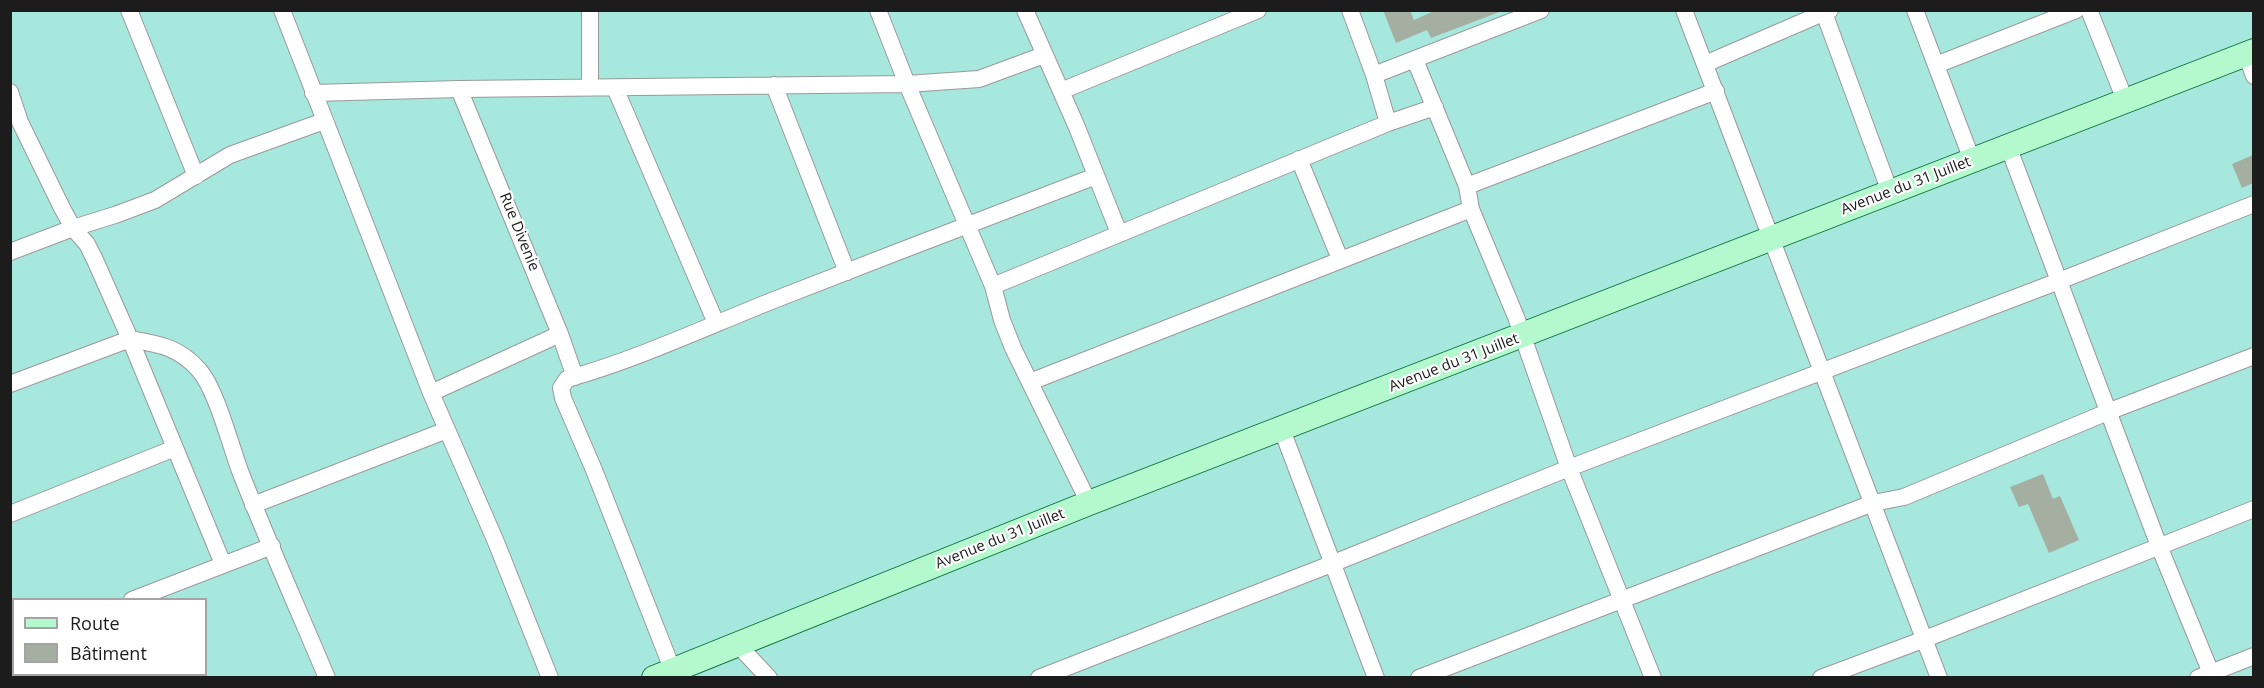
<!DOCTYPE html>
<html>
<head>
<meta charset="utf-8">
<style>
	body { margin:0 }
	#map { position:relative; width:2264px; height:688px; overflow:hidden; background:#e1ede1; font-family:"Open Sans",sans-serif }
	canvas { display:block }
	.frame { position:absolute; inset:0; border:12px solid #1c1c1c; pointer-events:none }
	.legend { position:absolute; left:12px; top:598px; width:195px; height:78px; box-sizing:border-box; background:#fff; border:2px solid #a4a4a4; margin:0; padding:8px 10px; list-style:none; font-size:18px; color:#1c1c1c }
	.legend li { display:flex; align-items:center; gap:12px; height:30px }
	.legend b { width:30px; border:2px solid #a4a4a4 }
</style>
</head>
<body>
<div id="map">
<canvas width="2264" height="688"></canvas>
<div class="frame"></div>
<ul class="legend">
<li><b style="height:8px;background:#b4f9ce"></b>Route</li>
<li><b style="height:16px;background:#a4afa1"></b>Bâtiment</li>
</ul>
</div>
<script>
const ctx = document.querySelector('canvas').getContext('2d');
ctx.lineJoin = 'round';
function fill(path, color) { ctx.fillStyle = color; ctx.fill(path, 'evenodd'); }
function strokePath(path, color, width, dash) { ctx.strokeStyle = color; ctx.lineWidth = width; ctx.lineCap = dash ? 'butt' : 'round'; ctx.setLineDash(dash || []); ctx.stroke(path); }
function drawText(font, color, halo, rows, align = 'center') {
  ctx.font = font + ' "Open Sans",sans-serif'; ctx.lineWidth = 4.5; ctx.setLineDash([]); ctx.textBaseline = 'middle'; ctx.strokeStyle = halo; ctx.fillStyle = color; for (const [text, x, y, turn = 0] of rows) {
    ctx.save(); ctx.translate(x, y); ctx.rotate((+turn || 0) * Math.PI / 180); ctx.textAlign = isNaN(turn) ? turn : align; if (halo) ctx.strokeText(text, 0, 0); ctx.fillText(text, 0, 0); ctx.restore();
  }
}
fill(new Path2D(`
	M10 11H2253V677H11ZM14 600H206V674H14Z`), '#a7e8de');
fill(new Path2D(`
	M1383 10H1410L1414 20 1436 10 1502 11 1431 38 1427 30 1396 43Z
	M2253 155V183L2242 188 2232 164Z
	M2043 474 2053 499 2060 496 2079 540 2049 553 2028 504 2019 507 2010 487Z`), '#a4afa1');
const street = new Path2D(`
	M129 10 196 176
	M282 10 431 393 496 542 550 678
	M590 10V88
	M878 10 907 84 993 286 1002 320 1013 348 1089 503
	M1025 10 1076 125 1119 233
	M1350 10 1374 75 1388 123
	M1684 10 1939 678
	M1823 10 1890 192
	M1915 10 1972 160
	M2089 10 2125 100
	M2246 54 2254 76
	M1415 60 1467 186 1471 209 1516 317 1569 468 1653 678
	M1705 64 1830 10
	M1936 65 2076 10
	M1374 75 1541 10
	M774 85 847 272
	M615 88 716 323
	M459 89 560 334 575 377
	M1061 91 1258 10
	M10 92 20 122 62 208 73 228 87 244 95 260 130 339C159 344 179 347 199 370 216 389 230 444 240 471 267 540 298 609 327 678
	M313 93 459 89 907 84 979 79 1044 55
	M2008 146 2159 546 2213 678
	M1299 159 1340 259
	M1467 186 1716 91
	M10 252 73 228 115 215 155 200 230 155 324 121
	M993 286 1388 123 1435 107
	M1030 382 1471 209
	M10 384 130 339 223 564
	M431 393 560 334
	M1282 430 1376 678
	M253 505 447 430
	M10 514 175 448
	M132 600 272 546
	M738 645 769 678
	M10 648 14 646
	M673 671 594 470 563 398 561 388 567 379C638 359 706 327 774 300 881 258 989 217 1096 176
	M63 674 64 678
	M186 674 188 678
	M1039 678 1334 563 1569 468 2059 281 2254 204
	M1419 678 1873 503 1904 497 2110 411 2254 356
	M1821 678 1925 639 2254 509
	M2198 678 2254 656`);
const secondary = new Path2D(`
	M654 678 1089 503 2254 51`);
strokePath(street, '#999', 18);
strokePath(secondary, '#057034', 26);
strokePath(street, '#fff', 16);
strokePath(secondary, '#b4f9ce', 24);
drawText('15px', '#1c1c1c', '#fff', [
	["Avenue du 31 Juillet",1906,186,-21],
	["Rue Divenie",519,232,68],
	["Avenue du 31 Juillet",1454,363,-21],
	["Avenue du 31 Juillet",1000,539,-22]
]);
</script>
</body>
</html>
